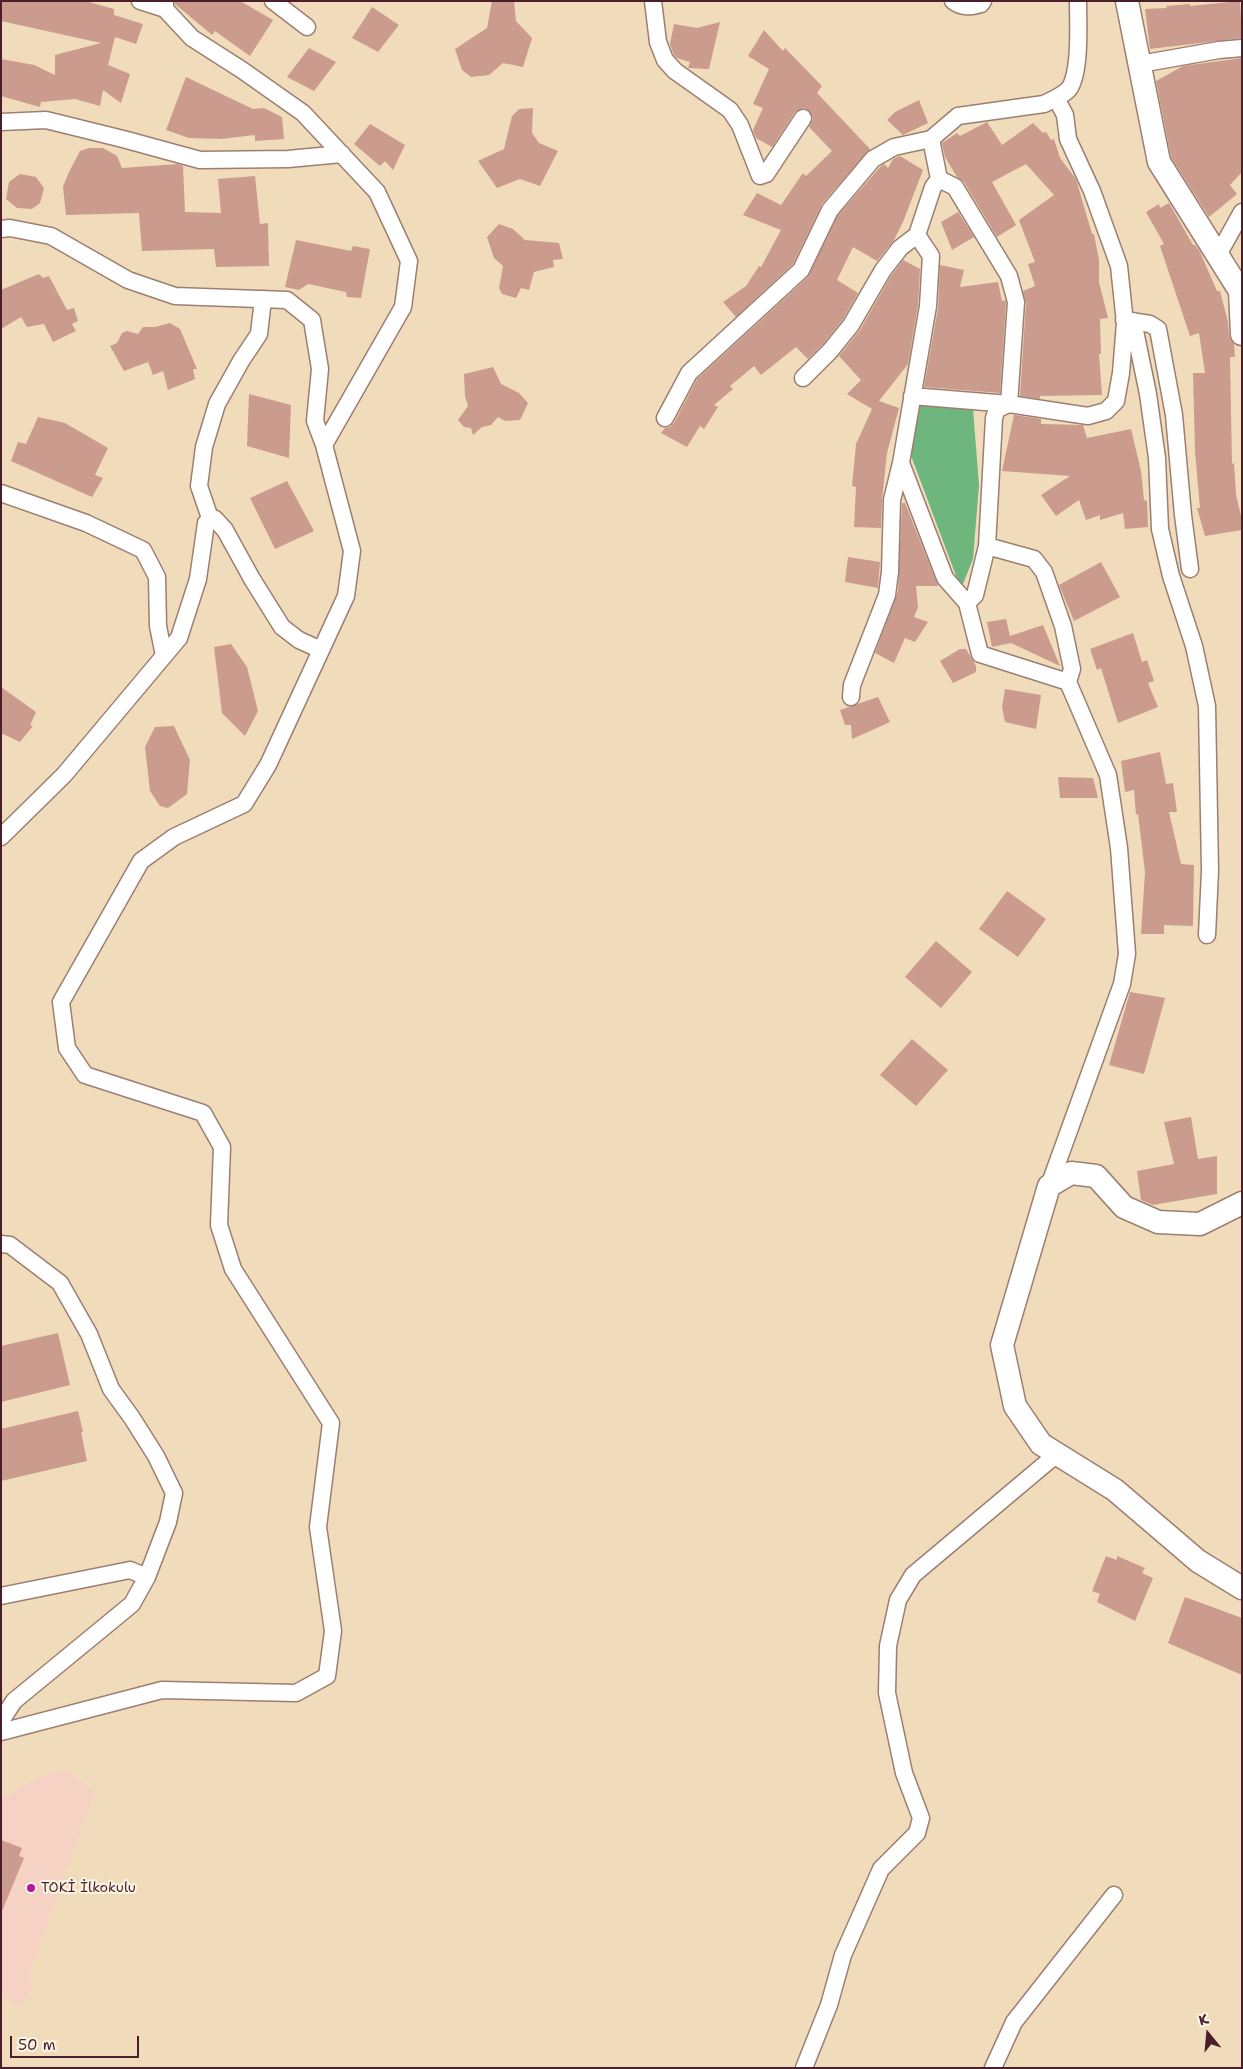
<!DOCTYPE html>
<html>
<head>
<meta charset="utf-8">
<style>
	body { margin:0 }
	#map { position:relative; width:1243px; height:2069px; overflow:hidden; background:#f0dcba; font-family:"Shantell Sans",sans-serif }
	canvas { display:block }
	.frame { position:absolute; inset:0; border:2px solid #4a1f2b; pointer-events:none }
	.north { position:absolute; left:1183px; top:2009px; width:50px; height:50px; -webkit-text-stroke:4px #fcf5e5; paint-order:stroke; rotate:343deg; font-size:14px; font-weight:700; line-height:20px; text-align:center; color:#4a1f2b }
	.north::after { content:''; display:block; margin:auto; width:18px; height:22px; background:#4a1f2b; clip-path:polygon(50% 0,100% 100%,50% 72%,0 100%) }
	.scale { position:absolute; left:10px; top:2036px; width:129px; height:22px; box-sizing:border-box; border:2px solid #4a1f2b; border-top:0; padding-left:6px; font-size:15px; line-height:18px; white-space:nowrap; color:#4a1f2b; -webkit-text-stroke:4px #fcf5e5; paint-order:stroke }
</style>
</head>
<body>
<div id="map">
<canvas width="1243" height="2069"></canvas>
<div class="frame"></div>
<div class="north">K</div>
<div class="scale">50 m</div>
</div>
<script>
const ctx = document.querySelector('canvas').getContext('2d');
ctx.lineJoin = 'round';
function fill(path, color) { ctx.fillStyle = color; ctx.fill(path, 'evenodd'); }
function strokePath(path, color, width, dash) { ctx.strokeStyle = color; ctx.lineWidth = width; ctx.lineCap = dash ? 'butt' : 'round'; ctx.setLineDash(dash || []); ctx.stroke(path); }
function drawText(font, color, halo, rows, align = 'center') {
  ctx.font = font + ' "Shantell Sans",sans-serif'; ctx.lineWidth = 4; ctx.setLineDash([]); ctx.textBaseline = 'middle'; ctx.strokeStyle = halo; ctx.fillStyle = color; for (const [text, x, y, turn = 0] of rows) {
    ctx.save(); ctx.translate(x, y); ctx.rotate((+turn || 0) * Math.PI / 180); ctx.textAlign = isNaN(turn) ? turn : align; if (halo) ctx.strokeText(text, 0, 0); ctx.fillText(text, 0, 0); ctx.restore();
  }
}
fill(new Path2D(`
	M68 1771 95 1791 28 1977 33 1988 19 2006 1 1996V1799L41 1776Z`), '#f6d2c4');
fill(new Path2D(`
	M920 404 973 409 979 485 973 559 961 589 910 453Z`), '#6eb67e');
fill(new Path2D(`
	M1 1H85L114 9V15L143 24 136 44 115 37 108 65 130 74 121 103 103 90 100 106 75 99 41 102 40 107 1 96V59L34 65 55 75V55L101 43 1 21Z
	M175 1H240L273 20 250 56 215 31 212 35 175 4Z
	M492 1H514L516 21 532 38 523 67 503 63 489 75 471 77 462 70 455 49 487 28Z
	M1240 1 1242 38 1150 49 1145 9 1167 8 1166 6 1190 4V6Z
	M372 7 399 25 378 52 352 38Z
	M720 22 709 69 688 68 690 62 677 58 674 55 670 44 674 24 697 28Z
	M764 30 783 51 785 48 822 86 817 93 870 149 822 204 793 264 736 317 723 302 746 286 759 266 761 267 781 230 743 215 757 193 781 205 803 173 806 176 832 151 809 127 813 119 812 114 804 108 795 112 772 147 756 138 753 130 763 108 753 104 769 69 748 56Z
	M309 48 336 62 314 91 287 77Z
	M1242 58V172L1230 185 1237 194 1209 217 1171 157 1156 81 1183 66Z
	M186 77 253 109 264 108 282 117 284 139 255 141V135L221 139 189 138 166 130Z
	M919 100 928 123 903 135 887 120 895 112Z
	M533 108 532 133 539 143 558 151 540 186 520 179 497 188 478 161 504 149 512 116 519 109Z
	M987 122 1002 145 1033 123 1043 133 1046 132 1051 140 1054 139 1060 158 1076 179 1092 234H1094L1099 260V282L1108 318 1100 319 1101 354H1099L1102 395 1040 396V399L1020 396 1026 303 1023 291 1035 286 1028 264 1035 262 1019 220 1054 195 1026 164 992 182 1016 225 997 237 964 182 957 177 945 157 942 143 957 133 960 136Z
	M370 124 405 145 393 170 385 161 380 166 354 144Z
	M89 148H103L117 156 122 168 178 164 183 166 185 212 221 213 218 179 255 176 260 224 268 223 269 266 216 267 214 249 142 251 139 213 66 215 63 187 68 174 80 151Z
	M900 156 923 170 903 222 894 240 877 261 853 247 837 280 858 293 843 319 823 344 808 359 796 347 761 375 754 366 730 386 733 389 714 405 718 407 704 429 700 426 687 447 661 433 665 428 670 427 674 423 697 379 808 277 838 215 880 167 884 164 888 168 893 159Z
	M20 174 36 177 44 188 40 203 32 209 17 208 6 199 9 182Z
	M1169 203 1193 245H1195L1200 252 1217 291H1220L1228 322 1229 335 1234 344 1235 357H1230L1232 464 1234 463 1236 495 1242 520V530L1205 536 1197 508H1200L1195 452 1193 373H1205L1199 333 1190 336 1160 246 1164 244 1146 212 1159 204 1160 208Z
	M958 212 974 237 952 250 941 222Z
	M499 224 513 229 525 240 559 243 563 259 553 260 554 267 534 272 529 290 521 288 516 298 502 294 499 288 503 266 494 258 487 237Z
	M296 240 351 251 353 246 370 249 361 298 347 297 346 292 308 284 299 290 285 287Z
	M903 260 920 269 918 305 908 364 879 401 899 408 887 453 882 500 881 528 854 527 856 487 852 486 856 444 872 409 847 394 861 380 839 356 860 330 891 276Z
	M940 265 964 270 960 287 998 282 1002 301 1005 300 1006 303 1000 393 924 387 938 308Z
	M39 274 43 278 49 276 67 310 74 308 78 321 72 324 76 331 53 342 44 324 27 327 21 317 1 329V290Z
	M170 323 180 329 197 369H193L195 379 168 390 163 371 153 375 148 362 124 371 110 346 117 343 122 333 127 331 138 334 143 327H155Z
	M493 367 501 384 519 393 528 403 520 420 505 421 498 417 491 425 482 427 473 435 471 428 464 427 458 420 468 406 465 396 464 374Z
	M249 394 291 405 289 458 247 446Z
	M1014 415 1041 419V424L1083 425 1087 438 1131 429 1141 471 1144 500 1147 501 1148 527 1125 529 1123 513 1100 520V515L1086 520 1079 500 1056 516 1041 495 1070 476 1002 471Z
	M38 417 65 423 108 448 95 475 103 478 92 497 11 461 18 442 26 444Z
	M287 481 314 531 275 549 250 498Z
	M902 503H905L938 586H916L918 607 914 617 928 622 915 642 905 638 894 663 875 653 898 591Z
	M848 557 880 562 878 588 845 582Z
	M1101 562 1120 597 1074 621 1059 585Z
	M1006 619 1010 636 1043 625 1060 666 1011 643 992 647 987 622Z
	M1133 633 1142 662 1147 660 1154 681 1148 683 1158 707 1118 723 1101 668 1097 670 1090 649Z
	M231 644 247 667 258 711 245 736 222 713 214 647Z
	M960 649H966L976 666V672L953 683 940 661Z
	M1 687 36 712 30 725 33 726 20 742 1 733Z
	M1005 689 1041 695 1036 729 1005 722 1002 707Z
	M878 697 890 722 852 739 851 725H845L840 710Z
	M174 726 190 760 187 794 168 808 160 806 150 791 145 747 155 727Z
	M1160 752 1166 784 1173 783 1177 812H1169L1181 864 1194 865 1193 926 1164 925V934H1141L1145 872 1138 814 1136 815 1134 790 1125 792 1121 761Z
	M1058 777 1093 778 1098 798H1060Z
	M1007 891 1046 919 1018 957 979 929Z
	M936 941 972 972 941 1008 905 977Z
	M1130 992 1165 998 1144 1074 1109 1065Z
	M912 1039 948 1070 916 1106 880 1075Z
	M1191 1117 1198 1159 1217 1156V1194L1153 1205 1141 1200 1137 1171 1174 1164 1164 1122Z
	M58 1333 70 1385 1 1402V1346Z
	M78 1411 83 1432H81L87 1461 1 1481V1429Z
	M1106 1556 1117 1560V1556L1145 1568 1142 1573 1153 1578 1135 1621 1097 1602 1100 1594 1092 1591Z
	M1185 1597 1242 1618V1675L1168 1643Z
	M1 1840 22 1848 19 1856 24 1858 2 1911Z`), '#cb9b8d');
const street = new Path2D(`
	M140 1 165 9
	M273 1 307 27
	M653 1 658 42 665 60 675 71 730 110 740 125 760 176 766 174 803 118
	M953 1C962 8 970 7 981 4L983 1
	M1140 64 1219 50 1242 48
	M1056 98C1060 96 1066 92 1069 89 1081 72 1078 22 1078 1
	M1 122 46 120 123 139 200 160 288 159 342 154
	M931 139 939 179 955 187 1009 276 1016 302 1009 404
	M1 229 10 228 51 236 128 280 175 296 287 300 312 320 320 369 315 421 324 445
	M917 235 931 256 928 306 901 463 945 578 967 603 980 654 1068 682
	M1218 255 1242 212
	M1124 320 1150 324 1158 329 1174 415 1183 515 1190 569
	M1133 321 1148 394 1157 458 1160 529 1171 576 1194 646 1207 706 1210 871 1207 935
	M803 378 830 351 851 325 883 270 900 248 917 235 933 187 939 179
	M665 418 689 373 801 270 830 210 873 159 894 147 931 139 958 116 1044 104 1056 98 1065 115 1068 139 1092 191 1119 266 1125 323 1121 373 1116 401 1106 411 1088 416 1009 404 912 396
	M1 493 86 523 143 550 157 577 158 626 164 656
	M211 521 199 486 204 447 217 404 241 361 259 334 263 299
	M987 546 1034 559 1044 572 1063 626 1072 669 1068 682 1108 775 1119 848 1127 954 1122 984 1049 1186
	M967 603 975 595 987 546 994 418 997 409 1009 404
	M851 697 852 685 887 595 890 572 892 500 901 463
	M1 837 64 775 179 638 198 579 206 523 215 519 225 530 252 579 282 627 299 640 321 650
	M1 1244 10 1245 60 1283 89 1334 111 1389 132 1418 156 1456 174 1493 168 1522 147 1577
	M1 1596 130 1570 147 1577 132 1604 14 1701 1 1721
	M1 1732 162 1690 296 1693 327 1676 333 1631 318 1527 331 1423 233 1269 219 1225 222 1147 203 1113 85 1075 67 1048 61 1002 141 861 174 837 244 804 268 765 346 596 352 551 324 445 403 307 409 261 377 192 303 113 242 70 192 38 165 9V1
	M804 2068 829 2005 843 1955 881 1869 917 1833 921 1818 904 1773 887 1693 888 1646 898 1600 913 1575 1057 1454
	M993 2068 1014 2022 1114 1895`);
const secondary = new Path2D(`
	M1127 1 1159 162 1240 291 1242 334
	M1242 1203 1200 1224 1158 1222 1124 1207 1096 1176 1071 1173 1049 1186 1002 1345 1015 1406 1041 1444 1115 1490 1198 1561 1242 1588`);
strokePath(street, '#9d7e72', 19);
strokePath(secondary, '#9d7e72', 25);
strokePath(street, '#fff', 16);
strokePath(secondary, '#fff', 22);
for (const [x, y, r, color] of [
	[31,1888,5,"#b5179e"]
]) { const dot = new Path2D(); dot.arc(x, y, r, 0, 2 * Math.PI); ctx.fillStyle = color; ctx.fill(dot); strokePath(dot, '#fcf5e5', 2); }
drawText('14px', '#4a1f2b', '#fcf5e5', [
	["TOKİ İlkokulu",41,1888]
], 'left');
</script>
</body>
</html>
